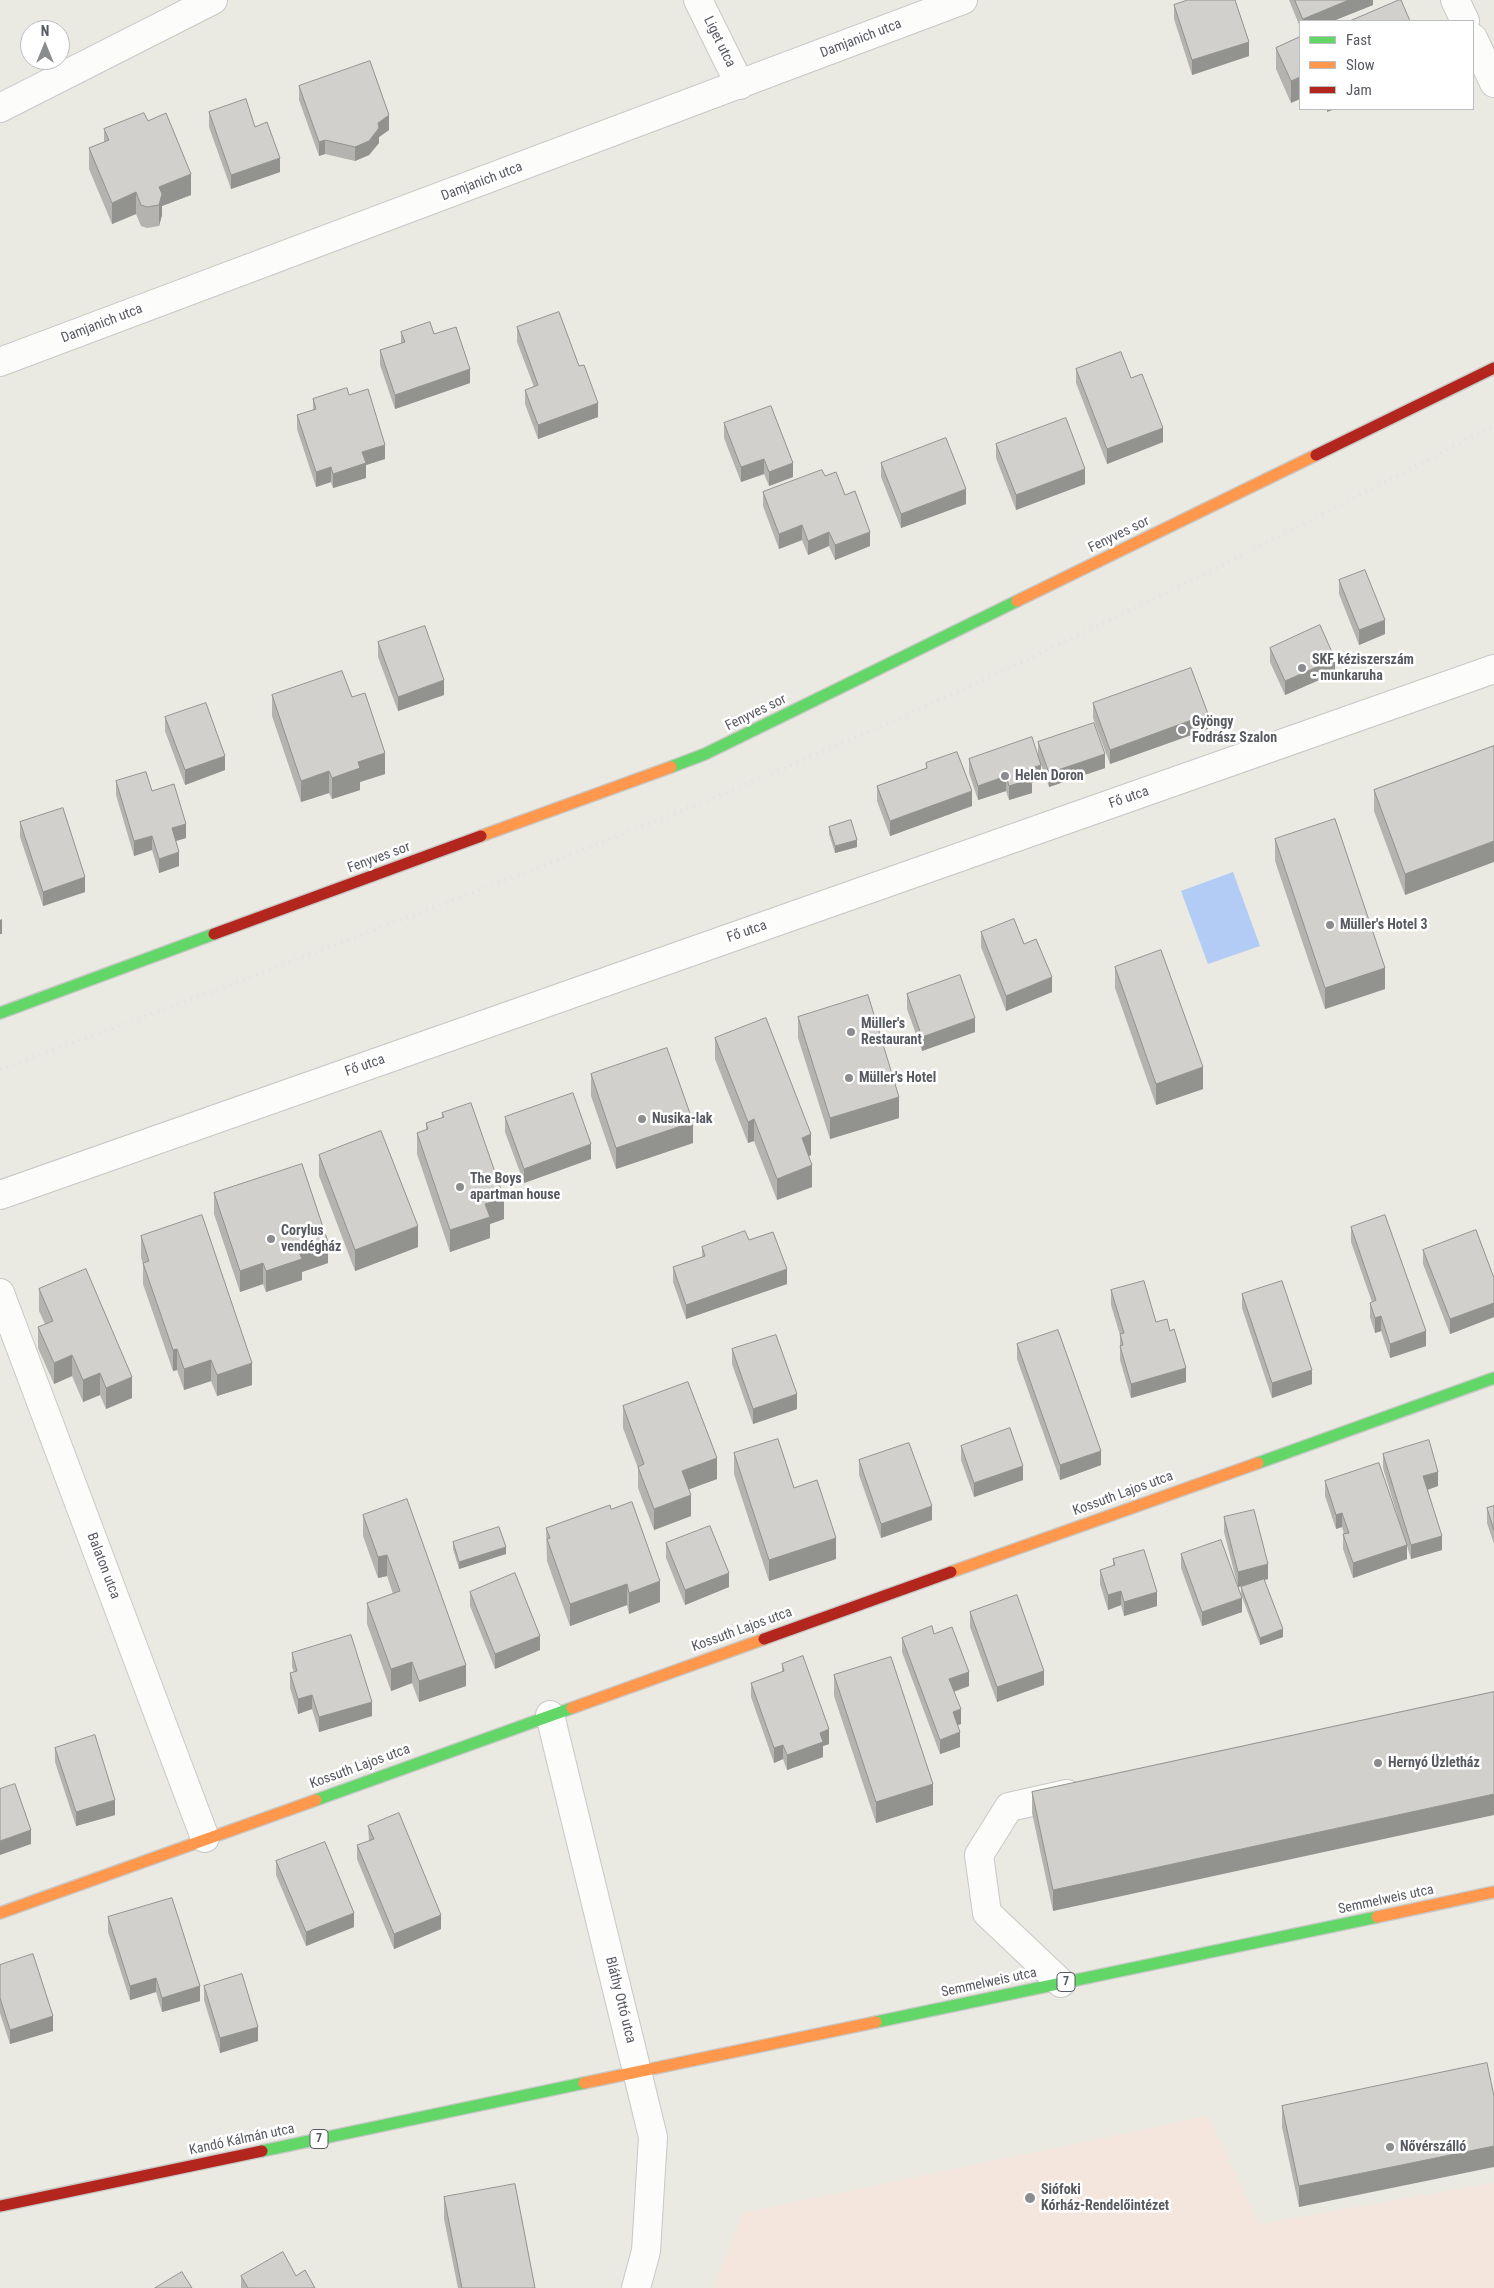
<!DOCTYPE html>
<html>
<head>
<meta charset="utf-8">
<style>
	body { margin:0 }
	#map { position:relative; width:1494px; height:2288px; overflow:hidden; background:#eae9e2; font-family:"Roboto Condensed",sans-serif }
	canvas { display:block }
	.legend { position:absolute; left:1299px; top:20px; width:175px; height:90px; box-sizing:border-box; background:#fff; border:1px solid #bcbdc0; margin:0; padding:6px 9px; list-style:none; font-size:15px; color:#585a61 }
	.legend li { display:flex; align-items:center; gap:10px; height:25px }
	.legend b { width:25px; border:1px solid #bcbdc0 }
	.north { position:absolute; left:20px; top:20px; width:50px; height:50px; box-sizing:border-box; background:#fff; border:1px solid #bcbdc0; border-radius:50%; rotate:0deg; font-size:14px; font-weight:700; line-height:20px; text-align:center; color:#585a61 }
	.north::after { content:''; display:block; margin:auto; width:18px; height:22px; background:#8b8c8e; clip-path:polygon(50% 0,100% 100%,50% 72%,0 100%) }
</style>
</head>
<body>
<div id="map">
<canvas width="1494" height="2288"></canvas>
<ul class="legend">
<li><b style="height:6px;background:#63d668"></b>Fast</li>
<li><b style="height:6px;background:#ff974d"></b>Slow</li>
<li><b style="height:6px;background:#b3261e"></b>Jam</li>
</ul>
<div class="north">N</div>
</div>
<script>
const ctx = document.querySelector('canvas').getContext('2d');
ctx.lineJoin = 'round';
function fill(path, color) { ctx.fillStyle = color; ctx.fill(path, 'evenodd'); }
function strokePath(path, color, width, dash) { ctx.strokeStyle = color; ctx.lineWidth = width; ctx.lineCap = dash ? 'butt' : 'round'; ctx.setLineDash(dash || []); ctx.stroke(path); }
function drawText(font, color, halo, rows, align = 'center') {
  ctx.font = font + ' "Roboto Condensed",sans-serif'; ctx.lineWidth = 5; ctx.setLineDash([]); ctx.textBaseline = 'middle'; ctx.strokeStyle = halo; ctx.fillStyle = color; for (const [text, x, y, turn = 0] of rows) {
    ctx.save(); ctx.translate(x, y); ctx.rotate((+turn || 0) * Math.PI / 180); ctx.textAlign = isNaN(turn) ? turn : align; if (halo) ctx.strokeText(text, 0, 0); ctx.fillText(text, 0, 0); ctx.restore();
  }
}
fill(new Path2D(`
	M1208 2116 1259 2224 1494 2183V2288H713L743 2213Z`), '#f4e6dc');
fill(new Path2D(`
	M1233 872 1260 946 1208 964 1181 891Z`), '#b3ccf6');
const street = new Path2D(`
	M698 0 740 85
	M1455 0 1465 21
	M1473 38 1494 83
	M0 108 213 0
	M0 362 963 0
	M0 1195 1494 669
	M0 1293 205 1838
	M550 1715 653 2137 646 2251 636 2288
	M1061 1983 987 1913 979 1855 1009 1807 1067 1794`);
const fast = new Path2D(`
	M671 767 705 754 1017 601
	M0 1013 214 934
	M1258 1463 1494 1378
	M316 1800 572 1708
	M876 2022 1377 1917
	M262 2151 584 2083`);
const slow = new Path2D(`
	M1017 601 1316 455
	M481 836 671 767
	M951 1572 1258 1463
	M572 1708 764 1639
	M0 1913 316 1800
	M1377 1917 1494 1892
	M584 2083 876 2022`);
const jam = new Path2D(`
	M1316 455 1494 368
	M214 934 481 836
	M764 1639 951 1572
	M0 2206 262 2151`);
strokePath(street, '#c8c8c7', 30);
strokePath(fast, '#c8c8c8', 14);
strokePath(slow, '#c8c8c8', 14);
strokePath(jam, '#c8c8c8', 14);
strokePath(street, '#fcfcfb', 28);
strokePath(fast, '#63d668', 11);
strokePath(slow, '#ff974d', 11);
strokePath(jam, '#b3261e', 11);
strokePath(new Path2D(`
	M0 1069C123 1025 246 979 368 932 529 872 689 810 847 741 1067 645 1282 537 1494 425`), '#e2e3e2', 4, [1, 6]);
fill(new Path2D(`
	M1289 0H1373V5L1333 21H1300V27Z
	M1174 5 1249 56 1192 75 1174 19Z
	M1300 37 1291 103 1276 69V48Z
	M299 86 389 130 379 137V143L369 155 355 161 325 154 319 156 299 100Z
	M209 112 255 127 280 172 231 189 209 127Z
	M148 121 191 195 162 206V215L159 226 147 228 141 226 136 214 112 224 89 169V148L104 142V129Z
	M517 327 579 366 598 417 538 439 525 404V390L534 387 517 342Z
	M401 332 470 383 395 409 380 365V350L401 343Z
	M1076 369 1131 378 1163 442 1107 464 1076 383Z
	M349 395 385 459 366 465V478L333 488 331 482 316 487 297 429V415L313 410V399Z
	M724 423 793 477 769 486 764 474 741 482 724 438Z
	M996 444 1085 484 1016 510 996 458Z
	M881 463 966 504 901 528 881 477Z
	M825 476 845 495 870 546 835 560 829 546 808 555 802 540 779 549 763 506V492Z
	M1339 580 1385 634 1359 645 1339 594Z
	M378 642 444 695 398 711 378 657Z
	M1270 648 1335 673 1285 695 1270 662Z
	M272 695 352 697 385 774 360 782V790L332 799 329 793 301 802 272 716Z
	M1093 703 1208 729 1110 764 1093 718Z
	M165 717 225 770 185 785 165 731Z
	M1038 742 1105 768 1049 787 1038 756Z
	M1494 746 1405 895 1374 811V790Z
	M969 759 1041 779 1032 783V793L1009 800 1006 791 978 800 969 773Z
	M926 763 972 806 890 836 877 801V786L926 769Z
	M116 781 152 791 186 838 176 841 179 866 159 873 152 850 134 856 116 795Z
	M20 822 85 892 43 906 20 837Z
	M829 827 857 847 835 853 829 834Z
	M1275 839 1385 989 1325 1009 1275 861Z
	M981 932 1024 944 1052 992 1006 1011 981 947Z
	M1115 967 1203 1089 1156 1105 1115 988Z
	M907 994 975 1032 922 1051 907 1009Z
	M798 1017 899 1118 830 1139 798 1038Z
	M715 1038 811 1155 809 1156 812 1187 777 1200 754 1141 748 1143 715 1059Z
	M591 1074 693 1143 616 1169 591 1096Z
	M442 1113 504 1219 490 1224V1238L450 1252 417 1154V1133L426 1130V1123L442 1118Z
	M505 1117 591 1159 524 1183 505 1132Z
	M319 1155 418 1247 355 1271 319 1176Z
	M214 1193 328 1263 302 1272V1280L266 1292 263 1284 240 1292 214 1214Z
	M1351 1227 1426 1346 1390 1358 1381 1331 1375 1333 1370 1317V1303L1372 1302 1351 1242Z
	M141 1236 252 1385 217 1396 211 1381 184 1390 177 1370 173 1371 143 1284V1264L141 1257Z
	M749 1240 787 1284 686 1319 673 1282V1267L702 1257V1247Z
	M1423 1250 1494 1278V1317L1450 1334 1423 1264Z
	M39 1289 132 1398 106 1409 100 1395 83 1402 72 1376 54 1384 38 1348V1327L45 1324 39 1311Z
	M1111 1290 1156 1322 1186 1382 1131 1398 1120 1360V1335L1111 1305Z
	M1242 1294 1312 1384 1272 1398 1242 1308Z
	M1017 1344 1101 1465 1060 1480 1017 1359Z
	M732 1349 797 1409 753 1424 732 1364Z
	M623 1406 717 1479 689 1489 691 1516 654 1530 638 1488V1468L623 1428Z
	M961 1446 1023 1480 974 1497 961 1460Z
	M734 1453 794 1488 836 1559 769 1581 734 1474Z
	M1383 1454 1438 1486 1428 1490 1442 1550 1411 1559 1407 1546V1559L1353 1578 1343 1549V1534H1344L1342 1527 1336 1529 1325 1496V1481L1404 1537 1383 1468Z
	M859 1460 932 1520 881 1538 859 1475Z
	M1494 1506V1544L1487 1523V1508Z
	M611 1509 660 1602 629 1614 627 1605 570 1626 547 1561 546 1528Z
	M363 1515 466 1686 419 1702 412 1683 391 1691 367 1624V1603L393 1594 387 1576 378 1578 363 1536Z
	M1224 1517 1268 1579 1264 1580 1283 1637 1260 1645 1241 1594V1587L1251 1583 1238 1587 1224 1532Z
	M453 1542 506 1554 459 1569 453 1549Z
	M666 1543 729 1587 685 1605 666 1558Z
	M1181 1554 1242 1612 1202 1626 1181 1568Z
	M1113 1559 1157 1606 1124 1616 1121 1605 1108 1610 1100 1584V1570L1113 1566Z
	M470 1592 540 1650 495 1669 470 1606Z
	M970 1612 1044 1685 997 1702 970 1627Z
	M934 1634 969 1686 954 1692 961 1724 957 1725 960 1747 940 1754 902 1652V1638Z
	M292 1653 372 1716 319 1732 312 1709 298 1714 290 1688V1673L294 1672 292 1667Z
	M782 1664 829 1744 823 1746V1757L787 1770 783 1759 774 1763 751 1697V1683L782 1672Z
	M834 1675 933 1805 876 1823 834 1696Z
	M1494 1692 1053 1911 1032 1813V1792Z
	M55 1748 115 1815 76 1826 55 1762Z
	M368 1826 441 1929 394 1949 357 1859V1845L369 1841Z
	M276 1861 354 1927 306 1946 276 1875Z
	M108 1917 200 2001 162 2012 156 1992 130 2000 108 1932Z
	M0 1965 53 2031 10 2044 0 2013Z
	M204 1986 258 2041 220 2053 204 2000Z
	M1494 2096 1299 2207 1282 2127V2106Z
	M444 2197 535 2288H458L444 2219Z
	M241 2276H296L315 2288H241Z`), '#b4b3af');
fill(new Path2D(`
	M1349 0H1373V5L1333 21H1303V19Z
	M1249 42V56L1192 75V60Z
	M1300 77V99L1291 103V81Z
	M1327 109H1335L1327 112Z
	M389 115V130L379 137V143L369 155 355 161V147L378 123Z
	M325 140V154L319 156V142Z
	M280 158V172L231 189V175Z
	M191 174V195L162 206V215L159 226V187Z
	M136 192V214L112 224V203Z
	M470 369V383L395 409V395Z
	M598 403V417L538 439V425Z
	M1163 428V442L1107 464V449Z
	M385 445V459L366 465V478L333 488V474L362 452Z
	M764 459V474L741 482V467Z
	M793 463V477L769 486V472Z
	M331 467V482L316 487V472Z
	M1085 469V484L1016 510V495Z
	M966 489V504L901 528V514Z
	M802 525V540L779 549V534Z
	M829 532V546L808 555V541Z
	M870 532V546L835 560V545Z
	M1385 620V634L1359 645V630Z
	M1335 659V673L1285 695V681Z
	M444 680V695L398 711V697Z
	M1208 714V729L1110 764V750Z
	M385 753V774L360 782V790L332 799V778L358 762Z
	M1105 754V768L1049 787V773Z
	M225 756V770L185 785V770Z
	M1041 765V779L1032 783V793L1009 800V786L1028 769Z
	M329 771V793L301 802V781Z
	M1006 776V791L978 800V786Z
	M972 791V806L890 836V821Z
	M186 824V838L172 842V828Z
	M152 836V850L134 856V841Z
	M857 840V847L835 853V846Z
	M1494 841V862L1405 895V874Z
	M179 852V866L159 873V859Z
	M85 877V892L43 906V892Z
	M2 919V934H0V920Z
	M1385 968V989L1325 1009V988Z
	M1052 977V992L1006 1011V996Z
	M975 1018V1032L922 1051V1037Z
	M1203 1067V1089L1156 1105V1084Z
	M899 1097V1118L830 1139V1118Z
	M754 1119V1141L748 1143V1122Z
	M693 1122V1143L616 1169V1148Z
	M811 1134V1155L802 1159V1138Z
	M591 1144V1159L524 1183V1169Z
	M812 1165V1187L777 1200V1179Z
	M504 1198V1219L490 1224V1238L450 1252V1230L485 1204Z
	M418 1226V1247L355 1271V1250Z
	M328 1242V1263L302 1272V1280L266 1292V1271L299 1252Z
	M263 1263V1284L240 1292V1271Z
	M787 1269V1284L686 1319V1305Z
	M1494 1303V1317L1450 1334V1319Z
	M1381 1316V1331L1375 1333V1318Z
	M1426 1331V1346L1390 1358V1344Z
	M177 1349V1370L173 1371V1350Z
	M72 1355V1376L54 1384V1363Z
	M211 1360V1381L184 1390V1369Z
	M252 1363V1385L217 1396V1375Z
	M1186 1368V1382L1131 1398V1384Z
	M1312 1370V1384L1272 1398V1383Z
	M100 1373V1395L83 1402V1380Z
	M132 1377V1398L106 1409V1388Z
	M797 1394V1409L753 1424V1409Z
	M1101 1451V1465L1060 1480V1465Z
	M717 1458V1479L682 1492V1471Z
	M1023 1466V1480L974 1497V1483Z
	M1438 1472V1486L1423 1491V1476Z
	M691 1495V1516L654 1530V1509Z
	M932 1506V1520L881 1538V1524Z
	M1342 1513V1527L1336 1529V1515Z
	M1442 1536V1550L1411 1559V1545Z
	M836 1538V1559L769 1581V1560Z
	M1407 1545V1559L1353 1578V1563Z
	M506 1547V1554L459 1569V1562Z
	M387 1555V1576L378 1578V1557Z
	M1268 1564V1579L1238 1587V1572Z
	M729 1573V1587L685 1605V1590Z
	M660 1581V1602L629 1614V1593Z
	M627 1584V1605L570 1626V1604Z
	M1121 1591V1605L1108 1610V1595Z
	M1157 1592V1606L1124 1616V1602Z
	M1242 1598V1612L1202 1626V1612Z
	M1283 1629V1637L1260 1645V1638Z
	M540 1636V1650L495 1669V1654Z
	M412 1662V1683L391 1691V1669Z
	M466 1665V1686L419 1702V1681Z
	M1044 1671V1685L997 1702V1687Z
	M969 1672V1686L949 1693V1679Z
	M312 1695V1709L298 1714V1699Z
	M372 1702V1716L319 1732V1717Z
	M961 1709V1724L953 1727V1712Z
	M829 1729V1744L823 1746V1757L787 1770V1755L820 1733Z
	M960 1732V1747L940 1754V1740Z
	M783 1745V1759L774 1763V1748Z
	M933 1784V1805L876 1823V1802Z
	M1494 1794V1815L1053 1911V1890Z
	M115 1800V1815L76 1826V1812Z
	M31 1830V1844L0 1855V1841Z
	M354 1913V1927L306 1946V1932Z
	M441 1915V1929L394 1949V1934Z
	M156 1978V1992L130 2000V1986Z
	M200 1986V2001L162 2012V1998Z
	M53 2016V2031L10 2044V2030Z
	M258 2027V2041L220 2053V2038Z
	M1494 2146V2167L1299 2207V2186Z`), '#92928f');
const building = new Path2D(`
	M1188 0H1235L1249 42 1192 60 1174 5Z
	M1295 0H1349L1303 19Z
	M1399 0H1401L1410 21H1350Z
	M1300 37V77L1291 81 1276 48Z
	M370 61 389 115 378 123 379 128 369 141 355 147 325 140 319 142 299 86Z
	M246 99 255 127 267 122 280 158 231 175 209 112Z
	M144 113 148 121 166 113 191 174 159 187 162 194 159 205 147 207 141 205 136 192 112 203 89 148 109 140 104 129Z
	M559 312 579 366 584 365 598 403 538 425 525 390 538 385 517 327Z
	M430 322 434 334 456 327 470 369 395 395 380 350 405 342 401 332Z
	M1121 352 1131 378 1142 374 1163 428 1107 449 1076 369Z
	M347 388 349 395 368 389 385 445 362 452 366 463 333 474 331 467 316 472 297 415 316 409 313 399Z
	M771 406 793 463 769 472 764 459 741 467 724 423Z
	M1066 418 1085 469 1016 495 996 444Z
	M946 438 966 489 901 514 881 463Z
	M822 470 825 476 836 472 845 495 855 491 870 532 835 545 829 532 808 541 802 525 779 534 763 492Z
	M1365 570 1385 620 1359 630 1339 580Z
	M1320 625 1335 659 1285 681 1270 648Z
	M425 626 444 680 398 697 378 642Z
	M1191 668 1208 714 1110 750 1093 703Z
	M342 671 352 697 365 693 385 753 358 762 360 768 332 778 329 771 301 781 272 695Z
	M206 703 225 756 185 770 165 717Z
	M1094 723 1105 754 1049 773 1038 742Z
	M1032 737 1041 765 1028 769 1032 779 1009 786 1006 776 978 786 969 759Z
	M1494 746V841L1405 874 1374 790Z
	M957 752 972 791 890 821 877 786 927 768 926 763Z
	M146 772 152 791 174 784 186 824 172 828 179 852 159 859 152 836 134 841 116 781Z
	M63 808 85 877 43 892 20 822Z
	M1335 819 1385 968 1325 988 1275 839Z
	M851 820 857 840 835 846 829 827Z
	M1014 919 1024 944 1036 939 1052 977 1006 996 981 932Z
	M1161 950 1203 1067 1156 1084 1115 967Z
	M960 975 975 1018 922 1037 907 994Z
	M868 995 899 1097 830 1118 798 1017Z
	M766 1018 811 1134 802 1138 812 1165 777 1179 754 1119 748 1122 715 1038Z
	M667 1048 693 1122 616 1148 591 1074Z
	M573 1093 591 1144 524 1169 505 1117Z
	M471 1103 504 1198 485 1204 490 1217 450 1230 417 1133 428 1129 426 1123 444 1117 442 1113Z
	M381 1131 418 1226 355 1250 319 1155Z
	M302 1164 328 1242 299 1252 302 1259 266 1271 263 1263 240 1271 214 1193Z
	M202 1215 252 1363 217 1375 211 1360 184 1369 177 1349 173 1350 143 1263 149 1261 141 1236Z
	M1385 1215 1426 1331 1390 1344 1381 1316 1375 1318 1370 1303 1376 1300 1351 1227Z
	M1476 1230 1494 1278V1303L1450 1319 1423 1250Z
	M745 1231 749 1240 773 1232 787 1269 686 1305 673 1267 705 1256 702 1247Z
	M86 1269 132 1377 106 1388 100 1373 83 1380 72 1355 54 1363 38 1327 53 1321 39 1289Z
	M1144 1281 1156 1322 1167 1319 1170 1331 1174 1329 1186 1368 1131 1384 1120 1346 1123 1345 1120 1334 1124 1333 1111 1290Z
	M1282 1281 1312 1370 1272 1383 1242 1294Z
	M1058 1330 1101 1451 1060 1465 1017 1344Z
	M776 1335 797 1394 753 1409 732 1349Z
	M688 1382 717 1458 682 1471 691 1495 654 1509 638 1467 644 1464 623 1406Z
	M1010 1428 1023 1466 974 1483 961 1446Z
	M778 1439 794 1488 817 1480 836 1538 769 1560 734 1453Z
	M1429 1440 1438 1472 1423 1476 1442 1536 1411 1545 1383 1454Z
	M909 1443 932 1506 881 1524 859 1460Z
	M1379 1463 1407 1545 1353 1563 1343 1534 1349 1533 1342 1513 1336 1515 1325 1481Z
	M407 1499 466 1665 419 1681 412 1662 391 1669 367 1603 400 1591 387 1555 378 1557 363 1515Z
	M632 1502 660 1581 629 1593 627 1584 570 1604 547 1539 550 1538 546 1528 610 1505 611 1509Z
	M1494 1506V1530L1487 1508Z
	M1254 1510 1268 1564 1238 1572 1224 1517Z
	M710 1526 729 1573 685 1590 666 1543Z
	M499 1527 506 1547 459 1562 453 1542Z
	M1221 1540 1242 1598 1202 1612 1181 1554Z
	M1144 1550 1157 1592 1124 1602 1121 1591 1108 1595 1100 1570 1115 1565 1113 1559Z
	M515 1573 540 1636 495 1654 470 1592Z
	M1264 1579 1283 1629 1260 1638 1241 1587Z
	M1017 1595 1044 1671 997 1687 970 1612Z
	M932 1626 934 1634 952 1627 969 1672 949 1679 961 1709 953 1712 960 1732 940 1740 902 1638Z
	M351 1635 372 1702 319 1717 312 1695 298 1699 290 1673 297 1671 292 1653Z
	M803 1656 829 1729 820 1733 823 1742 787 1755 783 1745 774 1748 751 1683 784 1671 782 1664Z
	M891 1657 933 1784 876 1802 834 1675Z
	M1494 1692V1794L1053 1890 1032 1792Z
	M95 1735 115 1800 76 1812 55 1748Z
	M15 1784 31 1830 0 1841V1789Z
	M399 1813 441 1915 394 1934 357 1845 374 1839 368 1826Z
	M325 1842 354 1913 306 1932 276 1861Z
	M172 1898 200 1986 162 1998 156 1978 130 1986 108 1917Z
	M33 1954 53 2016 10 2030 0 1998V1965Z
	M242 1974 258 2027 220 2038 204 1986Z
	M1487 2063 1494 2096V2146L1299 2186 1282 2106Z
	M515 2184 535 2288H462L444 2197Z
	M283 2252 296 2276 305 2270 315 2288H248L241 2276Z
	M182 2272 192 2288H155Z`);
fill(building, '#d1d0cc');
strokePath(building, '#92928f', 1);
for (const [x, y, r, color] of [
	[1302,668,5,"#8b8c8e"],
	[1182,730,5,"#8b8c8e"],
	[1005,776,5,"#8b8c8e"],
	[1330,925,5,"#8b8c8e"],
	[851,1032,5,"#8b8c8e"],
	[849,1078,5,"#8b8c8e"],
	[642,1119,5,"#8b8c8e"],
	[460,1187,5,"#8b8c8e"],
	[271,1239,5,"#8b8c8e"],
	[1378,1763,5,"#8b8c8e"],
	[1390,2147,5,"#8b8c8e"],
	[1030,2198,6,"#8b8c8e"]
]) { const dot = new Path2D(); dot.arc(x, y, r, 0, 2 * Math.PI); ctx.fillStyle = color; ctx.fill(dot); strokePath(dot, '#fff', 2); }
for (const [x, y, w] of [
	[1066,1982,18],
	[319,2139,18]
]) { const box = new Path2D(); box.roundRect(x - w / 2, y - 9.5, w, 19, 4); ctx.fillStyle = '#fff'; ctx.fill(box); strokePath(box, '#585a61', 1); }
drawText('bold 12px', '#585a61', null, [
	["7",1066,1982],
	["7",319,2139]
]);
drawText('14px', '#585a61', '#fff', [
	["Damjanich utca",861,39,-21],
	["Liget utca",719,42,64],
	["Damjanich utca",482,182,-21],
	["Damjanich utca",102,324,-21],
	["Fenyves sor",1119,535,-26],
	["Fenyves sor",756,713,-26],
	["Fő utca",1129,798,-19],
	["Fenyves sor",379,858,-20],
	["Fő utca",747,932,-19],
	["Fő utca",365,1066,-19],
	["Kossuth Lajos utca",1123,1494,-20],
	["Balaton utca",103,1566,69],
	["Kossuth Lajos utca",742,1630,-20],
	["Kossuth Lajos utca",360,1767,-20],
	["Semmelweis utca",1386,1900,-12],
	["Semmelweis utca",989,1983,-12],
	["Bláthy Ottó utca",620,2000,76],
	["Kandó Kálmán utca",242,2140,-12]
]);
drawText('bold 14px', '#585a61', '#fff', [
	["SKF kéziszerszám",1312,660],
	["- munkaruha",1312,676],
	["Gyöngy",1192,722],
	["Fodrász Szalon",1192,738],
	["Helen Doron",1015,776],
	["Müller's Hotel 3",1340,925],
	["Müller's",861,1024],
	["Restaurant",861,1040],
	["Müller's Hotel",859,1078],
	["Nusika-lak",652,1119],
	["The Boys",470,1179],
	["apartman house",470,1195],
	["Corylus",281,1231],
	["vendégház",281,1247],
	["Hernyó Üzletház",1388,1763],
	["Nővérszálló",1400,2147],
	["Siófoki",1041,2190],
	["Kórház-Rendelőintézet",1041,2206]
], 'left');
</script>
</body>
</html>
